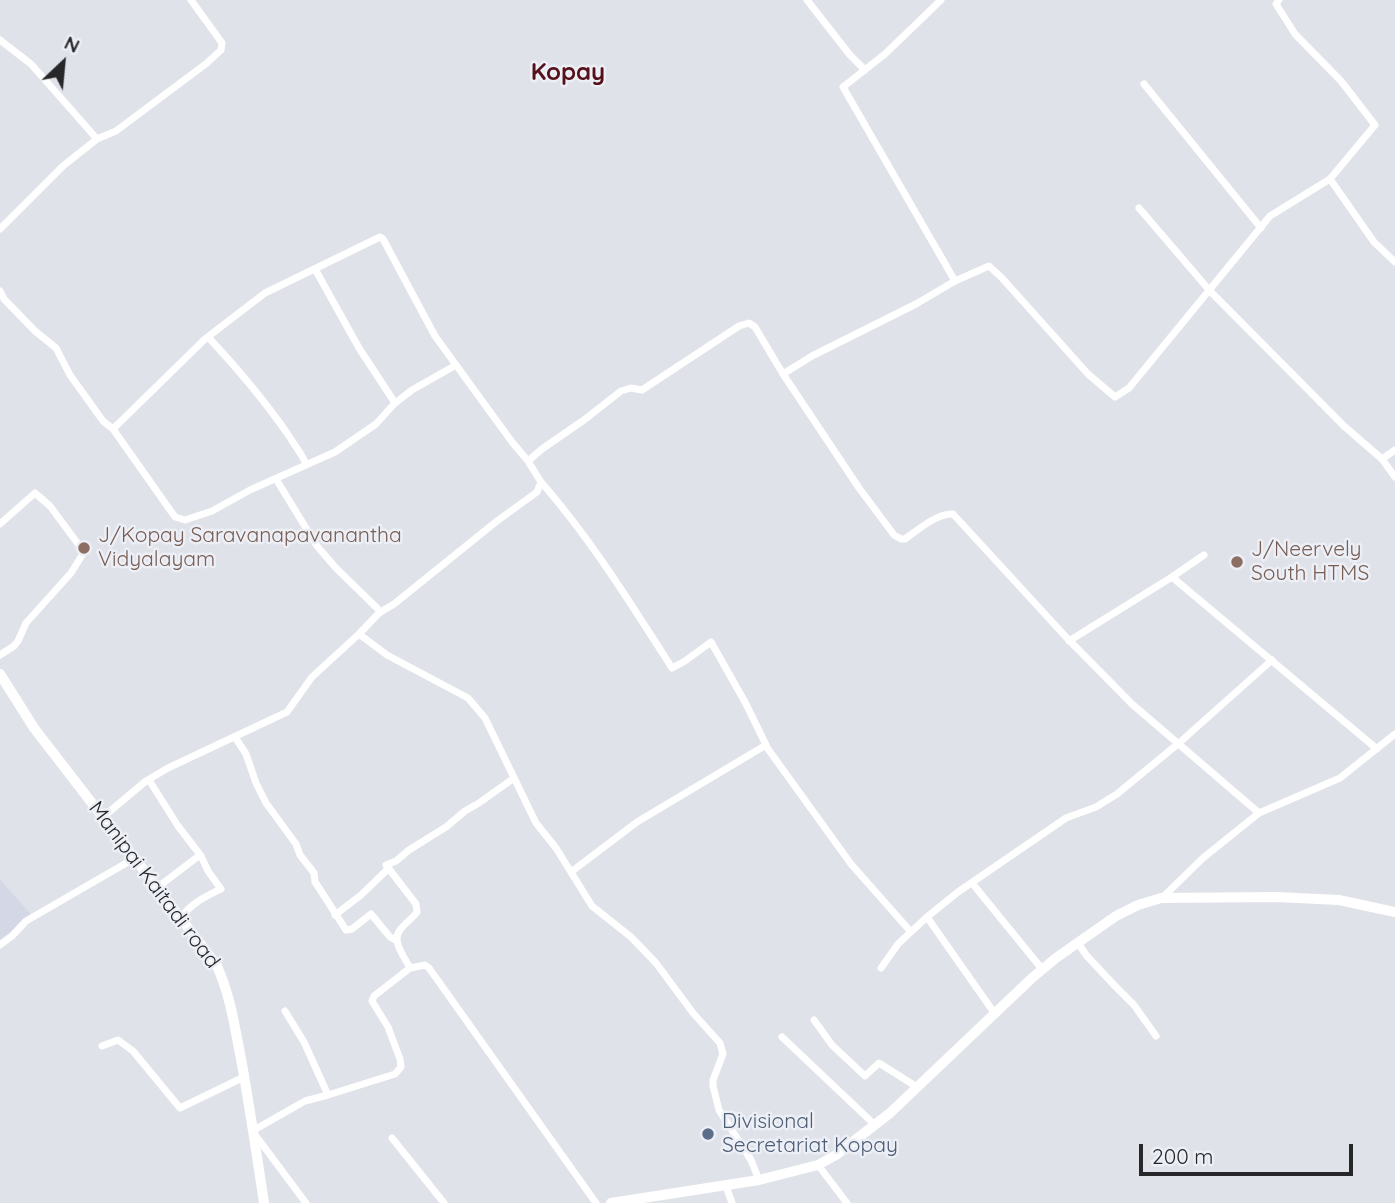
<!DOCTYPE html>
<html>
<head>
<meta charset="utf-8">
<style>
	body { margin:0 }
	#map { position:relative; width:1395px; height:1203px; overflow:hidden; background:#e0e2e9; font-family:Quicksand,sans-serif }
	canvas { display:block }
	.north { position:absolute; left:28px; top:28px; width:70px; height:70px; -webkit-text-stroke:5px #edeff6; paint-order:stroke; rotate:26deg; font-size:19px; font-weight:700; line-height:28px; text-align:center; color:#27272a }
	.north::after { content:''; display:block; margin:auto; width:24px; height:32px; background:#27272a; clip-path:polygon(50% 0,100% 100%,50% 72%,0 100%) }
	.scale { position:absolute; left:1139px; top:1144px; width:214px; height:32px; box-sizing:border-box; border:4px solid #27272a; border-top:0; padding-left:9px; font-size:21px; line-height:24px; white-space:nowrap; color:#27272a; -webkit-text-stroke:5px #edeff6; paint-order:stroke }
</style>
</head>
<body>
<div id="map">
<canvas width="1395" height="1203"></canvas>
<div class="north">N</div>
<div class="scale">200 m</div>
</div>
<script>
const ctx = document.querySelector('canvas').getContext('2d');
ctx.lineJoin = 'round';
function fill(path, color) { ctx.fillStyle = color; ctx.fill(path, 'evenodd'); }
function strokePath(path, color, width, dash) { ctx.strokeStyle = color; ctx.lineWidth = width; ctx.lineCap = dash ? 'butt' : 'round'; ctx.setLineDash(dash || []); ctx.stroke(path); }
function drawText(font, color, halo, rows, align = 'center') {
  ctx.font = font + ' Quicksand,sans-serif'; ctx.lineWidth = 5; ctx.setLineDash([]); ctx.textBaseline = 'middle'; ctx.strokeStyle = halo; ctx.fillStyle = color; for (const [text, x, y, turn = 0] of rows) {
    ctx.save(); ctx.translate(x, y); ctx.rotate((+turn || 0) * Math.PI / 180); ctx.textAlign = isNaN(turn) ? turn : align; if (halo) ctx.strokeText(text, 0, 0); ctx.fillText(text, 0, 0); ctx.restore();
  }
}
fill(new Path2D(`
	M0 879 33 917 0 939Z`), '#d4d8e6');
strokePath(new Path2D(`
	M807 0 850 55 865 70
	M941 0 885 54 843 87 955 281
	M0 40 31 64 97 139
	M1144 84 1261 228
	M1330 179 1374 242 1395 262
	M1139 208 1210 291 1344 426 1382 459 1395 477
	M0 229 63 166 97 139 116 131 207 63 221 50 222 43 191 0
	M315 269 359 348 395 403
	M0 291 4 299 35 331 56 348 70 375 103 421 113 429 175 517 185 520 212 511 250 490 335 452 376 424 394 404 412 390 456 365
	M208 337C237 368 265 401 289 436 295 446 302 454 306 464
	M783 374 859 488 894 535 901 539H905C918 530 937 513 953 514L1066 637 1132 704 1259 813
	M113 429 205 339 265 293 380 237 383 239 435 336 512 442 528 461
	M1382 459 1395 450
	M276 479 317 546 336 568 381 612
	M541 482C591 539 631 604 672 668L685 661 711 642 745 702 768 749 851 864 911 932
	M0 524 35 493 50 506 84 552 71 573 26 623 18 641 14 646 0 655
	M1204 555 1172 577 1377 749
	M359 634 387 655 468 698 485 718 536 823 556 848 592 906 631 937 656 963 693 1013 720 1043 723 1054 713 1080V1086L719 1110 751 1160 759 1180
	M1069 641 1172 577
	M235 737 246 754 256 783 266 803 296 844 300 855 314 873 315 882 321 891 346 930 352 929 371 914 390 937 397 941
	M149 780 178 826 201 856 208 871 221 889C205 897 191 903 181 918
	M103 817 146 781 168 768 287 712 312 677 359 634 379 613 394 604 497 521 537 492 541 482 528 461 542 449 584 420 621 391 631 388 642 390 739 326 749 323 755 327 783 374 812 356 916 304 955 281 989 266 1002 278 1088 374 1115 397 1129 388 1270 216 1330 179 1375 125 1341 81 1295 34 1276 4 1279 0
	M571 872 637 822 766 745
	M972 883 1042 969
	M158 887 200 855
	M1162 898 1203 858 1259 813 1340 778 1395 734
	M335 915 361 895 389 868
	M927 917 995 1014
	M1078 943 1086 955 1115 986 1134 1005 1156 1036
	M0 945 12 936 26 921 135 858
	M410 968C405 958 391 941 400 930 405 923 412 919 417 912L416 904 386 865 396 861 409 850 446 827 465 811 479 803 514 778
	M881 968 898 944 927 917 958 892 1066 818 1096 807 1117 794 1179 743 1272 660
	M285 1011 304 1042 328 1095
	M814 1020 832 1045 865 1076 879 1063 917 1087
	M782 1037 875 1125
	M102 1046 118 1040 133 1051 180 1108 244 1077
	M254 1130 305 1101 328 1095 395 1074 401 1067 400 1059 388 1027 372 1001 374 996 410 968 425 965 429 968 596 1203
	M256 1136 306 1203
	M392 1138 444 1203
	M818 1165 847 1203
	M726 1186 732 1203`), '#fff', 7);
strokePath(new Path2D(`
	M0 674 34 728 216 964C231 996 235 1029 242 1064 250 1110 257 1156 264 1203`), '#fff', 10);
strokePath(new Path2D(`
	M611 1203 759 1180 818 1165 836 1155 890 1113 1032 978 1056 958 1116 916 1138 905 1161 898 1276 897 1339 900 1395 912`), '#fff', 10);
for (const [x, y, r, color] of [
	[84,548,7,"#8d6e63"],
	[1237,562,7,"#8d6e63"],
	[708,1134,7,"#5c6f8a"]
]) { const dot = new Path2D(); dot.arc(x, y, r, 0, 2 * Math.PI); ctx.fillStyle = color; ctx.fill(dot); strokePath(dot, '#edeff6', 2.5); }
drawText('21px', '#785e54', '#edeff6', [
	["J/Kopay Saravanapavanantha",98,536],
	["Vidyalayam",98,560],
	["J/Neervely",1251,550],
	["South HTMS",1251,574]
], 'left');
drawText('21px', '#27272a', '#edeff6', [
	["Manipai Kaitadi road",154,885,53]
]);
drawText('21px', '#4e5e75', '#edeff6', [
	["Divisional",722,1122],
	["Secretariat Kopay",722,1146]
], 'left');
drawText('bold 24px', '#56111a', '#edeff6', [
	["Kopay",568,73]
]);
</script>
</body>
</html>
